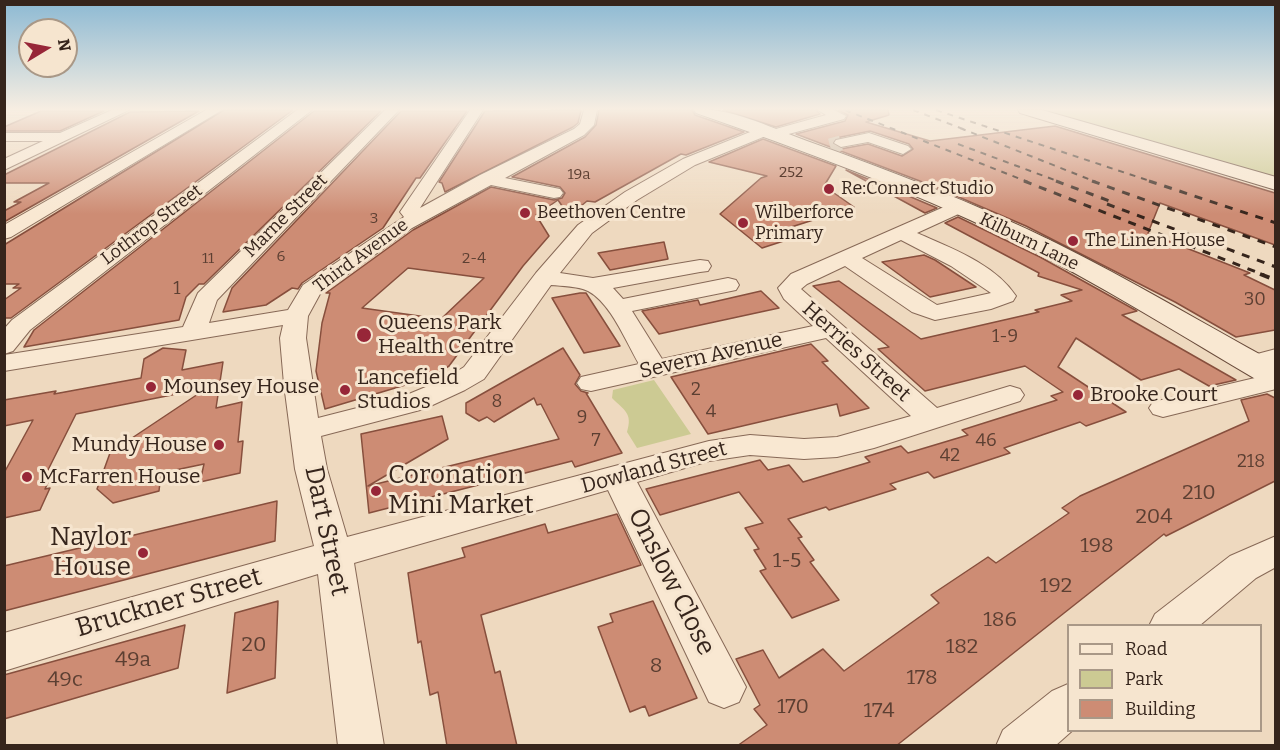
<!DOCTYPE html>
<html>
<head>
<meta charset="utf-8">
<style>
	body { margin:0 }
	#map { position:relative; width:1280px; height:750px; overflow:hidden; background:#eed9bf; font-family:Bitter,serif }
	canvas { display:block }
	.frame { position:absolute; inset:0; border:6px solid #36251c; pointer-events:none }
	.legend { position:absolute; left:1067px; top:624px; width:195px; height:108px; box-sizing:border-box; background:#f6e5cf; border:2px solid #a99887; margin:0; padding:8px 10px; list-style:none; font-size:18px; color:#36251c }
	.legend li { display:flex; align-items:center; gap:12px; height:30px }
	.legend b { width:30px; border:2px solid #a99887 }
	.north { position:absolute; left:18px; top:18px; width:60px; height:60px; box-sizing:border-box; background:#f6e5cf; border:2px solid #a99887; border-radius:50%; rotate:80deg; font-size:16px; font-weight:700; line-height:24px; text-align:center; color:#36251c }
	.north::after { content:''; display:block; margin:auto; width:21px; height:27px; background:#972638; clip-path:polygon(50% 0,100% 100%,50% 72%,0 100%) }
</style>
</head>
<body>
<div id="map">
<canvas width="1280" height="750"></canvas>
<div class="frame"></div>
<ul class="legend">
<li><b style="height:8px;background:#f9e8d2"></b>Road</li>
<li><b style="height:16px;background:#ccca93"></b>Park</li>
<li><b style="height:16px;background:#cd8c74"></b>Building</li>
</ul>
<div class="north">N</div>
</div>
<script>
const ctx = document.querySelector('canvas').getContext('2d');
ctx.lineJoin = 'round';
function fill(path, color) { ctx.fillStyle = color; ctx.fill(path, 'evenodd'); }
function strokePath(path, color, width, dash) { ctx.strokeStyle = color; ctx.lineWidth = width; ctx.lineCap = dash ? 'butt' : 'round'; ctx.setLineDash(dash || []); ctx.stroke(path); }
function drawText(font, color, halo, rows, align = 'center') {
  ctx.font = font + ' Bitter,serif'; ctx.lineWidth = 6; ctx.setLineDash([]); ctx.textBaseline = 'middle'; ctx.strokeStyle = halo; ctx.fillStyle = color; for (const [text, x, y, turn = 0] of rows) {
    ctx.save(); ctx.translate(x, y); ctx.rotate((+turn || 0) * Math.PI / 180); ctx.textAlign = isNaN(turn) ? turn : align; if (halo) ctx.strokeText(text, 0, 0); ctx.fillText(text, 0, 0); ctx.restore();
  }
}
fill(new Path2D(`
	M1042 110H1275V178Z
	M654 380 691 434 637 448 627 432C633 413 624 410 612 398L613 390Z`), '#ccca93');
const building = new Path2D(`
	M224 110H293L11 318H4V300L21 288H13L19 284H4V245Z
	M581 110 578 123 573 127 445 192 442 183 439 182 485 111Z
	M599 110H692L695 115 744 132 686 155 681 154 595 202 587 201 569 216 558 200 536 215 549 236 523 266 449 366 432 377 325 409 316 371 322 323 330 293H326L413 230 491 187 554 200 562 198 565 193 560 187 512 177 585 137 596 125ZM408 268 484 278 441 319 362 308Z
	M723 110H816L820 114 776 127Z
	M838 110H888L889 115 866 122 930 141 1055 126 1275 193V245L1160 203 1148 233 1250 273 1244 275 1275 290V330L1236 337 1175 302 1026 226 933 186 796 134 845 121 848 115ZM870 131 909 144 913 149 902 156 868 144 841 149 832 144 836 138Z
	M41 111H104L60 131H4V127Z
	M199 111 4 222V211L21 202H14L49 183H4V175L130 112Z
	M314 111H381L204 284H199L186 297 179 320 24 347 34 330Z
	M401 111H467L420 178H416L383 228 302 283 298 289 292 288 266 305 223 312 232 288Z
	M763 139 836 166 824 186 854 207 785 229 799 236 762 248 720 214 761 178 767 176 709 162Z
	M846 170 892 189 937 208 925 213Z
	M958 217 1040 257 1137 311 1122 315 1236 380 1209 386 1179 369 1141 380 1076 338 1058 367 1126 412 1086 426 1080 422 1004 448 1010 453 934 478 928 472 890 484 896 489 829 510 826 507 788 519 802 537 798 538 814 560 810 562 839 600 792 618 760 571 766 569 754 550 759 549 745 528 763 523 739 492 660 515 646 489 760 460 768 470 789 465 803 482 870 462 865 457 901 446 908 453 968 435 962 430 1057 400 1051 396 1063 392 1025 366 925 391 878 349 889 347 813 286 839 281 921 339 1039 312 1035 310 1072 301 1061 295 1082 290 1038 276 1039 273 945 223Z
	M664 242 668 259 610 270 598 253Z
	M924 255 935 260 976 287 930 297 882 262Z
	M761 291 779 308 659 334 642 311 698 300 700 305Z
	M580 293H586L620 346 584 353 552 298Z
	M811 344 828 361 822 362 869 408 840 416 837 404 708 434 671 377Z
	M163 348 186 350 182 370 223 362 216 408 242 402 238 442 243 441 240 473 200 482 204 464 161 473 159 491 113 503 97 489 110 453 124 451 126 442 207 388 76 414 46 474 53 472 45 489 50 488 40 510 4 518V473L33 420 4 426V400L56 391 54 394 141 378 144 359Z
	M563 348 580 375 575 384 581 391 588 393H586L622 453 575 467 572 461 369 513 361 434 442 416 448 439 368 486 559 439 541 404 537 405 534 398 494 422 487 417 479 421 466 413V403Z
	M1267 394 1275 398V481L1166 536 1164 534 896 746H737L767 725 754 709 760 705 736 659 763 650 779 678 823 649 844 671 939 603 931 595 988 557 996 563 1069 513 1062 508 1080 496 1249 421 1241 400Z
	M277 501 275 541 4 611V566Z
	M617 514 641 565 481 615 495 673 500 671 517 746H447L438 692 430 695 421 641 418 643 408 573 465 557 462 548 545 524 548 533Z
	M278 601 275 678 227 693 235 613Z
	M653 601 697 698 649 716 645 706 630 712 598 627 613 622 610 614Z
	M185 625 178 668 4 719V675Z`);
fill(building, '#cd8c74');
strokePath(building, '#874f3d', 1.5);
strokePath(new Path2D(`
	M830 146 841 143`), '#c9b59e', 15, [15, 8]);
const minor = new Path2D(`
	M112 110H129L4 170V159L43 141H4V133H60Z
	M206 110H222L11 237 4 239V225Z
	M297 110H312L30 330 13 351 4 354V329L12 320Z
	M385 110H399L217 300 209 323 288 310 303 285 404 217 400 212 470 110H483L420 208 480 175 574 129 580 124 584 110H597L594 125 584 135 505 178 560 189 563 193 560 197 554 198 491 185 412 228 320 294 308 316 306 338 318 418 404 396 445 379 464 367 536 273 578 225 625 192 683 159 760 128 765 127 772 130 826 115 818 110H834L846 116 844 119 774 138 768 135 695 165 637 200 592 233 560 273 593 278 700 260 708 261 711 266 708 271 700 272 613 288 623 299 728 278 736 280 739 285 736 290 632 311 662 359 813 326 784 299 778 288 791 274 953 203H965L968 207 965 211 917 233C951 248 995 264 1016 296L1013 301 991 309 935 320 912 312 845 266 807 284 801 289 937 408 1010 386 1020 389 1024 395 1020 401 874 448 837 457 804 459 750 455 709 461 637 482 746 687 739 702 724 708 709 702 608 490 354 563 384 746H338L318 574 4 671V633L314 546 295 469 284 384 280 338 283 325 4 371V355L183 327 198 293ZM901 240 951 266 991 293 937 305 862 258ZM551 285C562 286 577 286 588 291 611 303 626 342 639 364L581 377 577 383 581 389 591 391 826 338 911 416 837 437 804 439 750 435 709 441 347 537 327 469 321 436 424 409 465 390 484 379Z
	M869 133 908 146 911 149 903 154 868 142 841 147 834 143 836 140Z
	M1276 349V365L1251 372 1242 370 1238 364 1242 358Z
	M1276 373V389L1163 417 1153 414 1149 408 1153 402Z
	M1276 536V567L1256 578 1199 626H1149L1155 614 1230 556Z
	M1068 684V730H1073L1055 746H996L1003 730 1052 691Z`);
const secondary = new Path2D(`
	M694 110C728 106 774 129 807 141 891 171 975 203 1056 243 1131 280 1202 323 1276 363V387L1264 384C1179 334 1096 282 1008 238 908 189 802 150 696 113Z
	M1018 110H1042L1276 177V190L1020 113Z`);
strokePath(minor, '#876957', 2);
strokePath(secondary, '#694b3b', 2);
fill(minor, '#f9e8d2');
fill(secondary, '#f9e8d2');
strokePath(new Path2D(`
	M845 110 1028 182
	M913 110 966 130
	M936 110 1153 182
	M960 128 1096 182
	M958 144 1060 182`), '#36251c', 2, [6, 6]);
strokePath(new Path2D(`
	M1024 181 1264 275
	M1056 181 1115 203
	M1092 181 1276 247
	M1149 181 1276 223
	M1107 204 1276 267`), '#36251c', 3, [8, 8]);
strokePath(new Path2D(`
	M1260 274 1276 280`), '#36251c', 4, [10, 10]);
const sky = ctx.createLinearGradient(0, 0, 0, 214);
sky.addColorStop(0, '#8cb9d3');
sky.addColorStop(0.51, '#f7eee2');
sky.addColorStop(1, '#f7eee200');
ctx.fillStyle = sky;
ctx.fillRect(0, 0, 1280, 214);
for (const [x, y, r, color] of [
	[829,189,6,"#972638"],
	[525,213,6,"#972638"],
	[743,223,6,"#972638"],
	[1073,241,6,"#972638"],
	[364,335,8,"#972638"],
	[151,387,6,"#972638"],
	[345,390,6,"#972638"],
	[1078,395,6,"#972638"],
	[219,445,6,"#972638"],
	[27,477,6,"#972638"],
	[376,491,6,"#972638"],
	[143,553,6,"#972638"]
]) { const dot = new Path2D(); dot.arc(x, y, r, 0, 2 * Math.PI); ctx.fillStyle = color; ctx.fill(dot); strokePath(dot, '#f6e5cf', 2); }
drawText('15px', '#5c3f32', null, [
	["252",791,173],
	["19a",579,175],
	["3",374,219],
	["6",281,257],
	["11",208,259],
	["2-4",474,259]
]);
drawText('18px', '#36251c', '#f6e5cf', [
	["Re:Connect Studio",841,189],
	["Beethoven Centre",537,213],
	["Wilberforce",755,213],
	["Primary",755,234],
	["The Linen House",1085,241]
], 'left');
drawText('18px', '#36251c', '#f6e5cf', [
	["Marne Street",286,216,-45],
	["Lothrop Street",152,225,-37],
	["Kilburn Lane",1029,242,26],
	["Third Avenue",361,256,-36]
]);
drawText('18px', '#5c3f32', null, [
	["1",177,289],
	["30",1255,300],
	["1-9",1005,337],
	["2",696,390],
	["8",497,402],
	["4",711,412],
	["9",582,418],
	["7",596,441],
	["46",986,441],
	["42",950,456],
	["218",1251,462]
]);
drawText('21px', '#36251c', '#f6e5cf', [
	["Queens Park",378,323],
	["Health Centre",378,347],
	["Lancefield",357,378],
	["Studios",357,402],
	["Mounsey House",163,387],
	["Brooke Court",1090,395],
	["Mundy House",207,445,"right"],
	["McFarren House",39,477]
], 'left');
drawText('21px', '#36251c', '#f6e5cf', [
	["Herries Street",856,352,42],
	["Severn Avenue",711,356,-13],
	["Dowland Street",654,468,-15]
]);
drawText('21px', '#5c3f32', null, [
	["210",1199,493],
	["204",1154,517],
	["198",1097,546],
	["1-5",787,561],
	["192",1056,586],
	["186",1000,620],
	["20",254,645],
	["182",962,647],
	["49a",133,660],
	["8",656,666],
	["178",922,678],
	["49c",65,680],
	["170",793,707],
	["174",879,711]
]);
drawText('26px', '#36251c', '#f6e5cf', [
	["Coronation",388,476],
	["Mini Market",388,506],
	["Naylor",131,538,"right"],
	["House",131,568,"right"]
], 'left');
drawText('26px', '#36251c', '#f6e5cf', [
	["Dart Street",326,531,78],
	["Onslow Close",671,582,63],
	["Bruckner Street",169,603,-16]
]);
</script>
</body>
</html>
